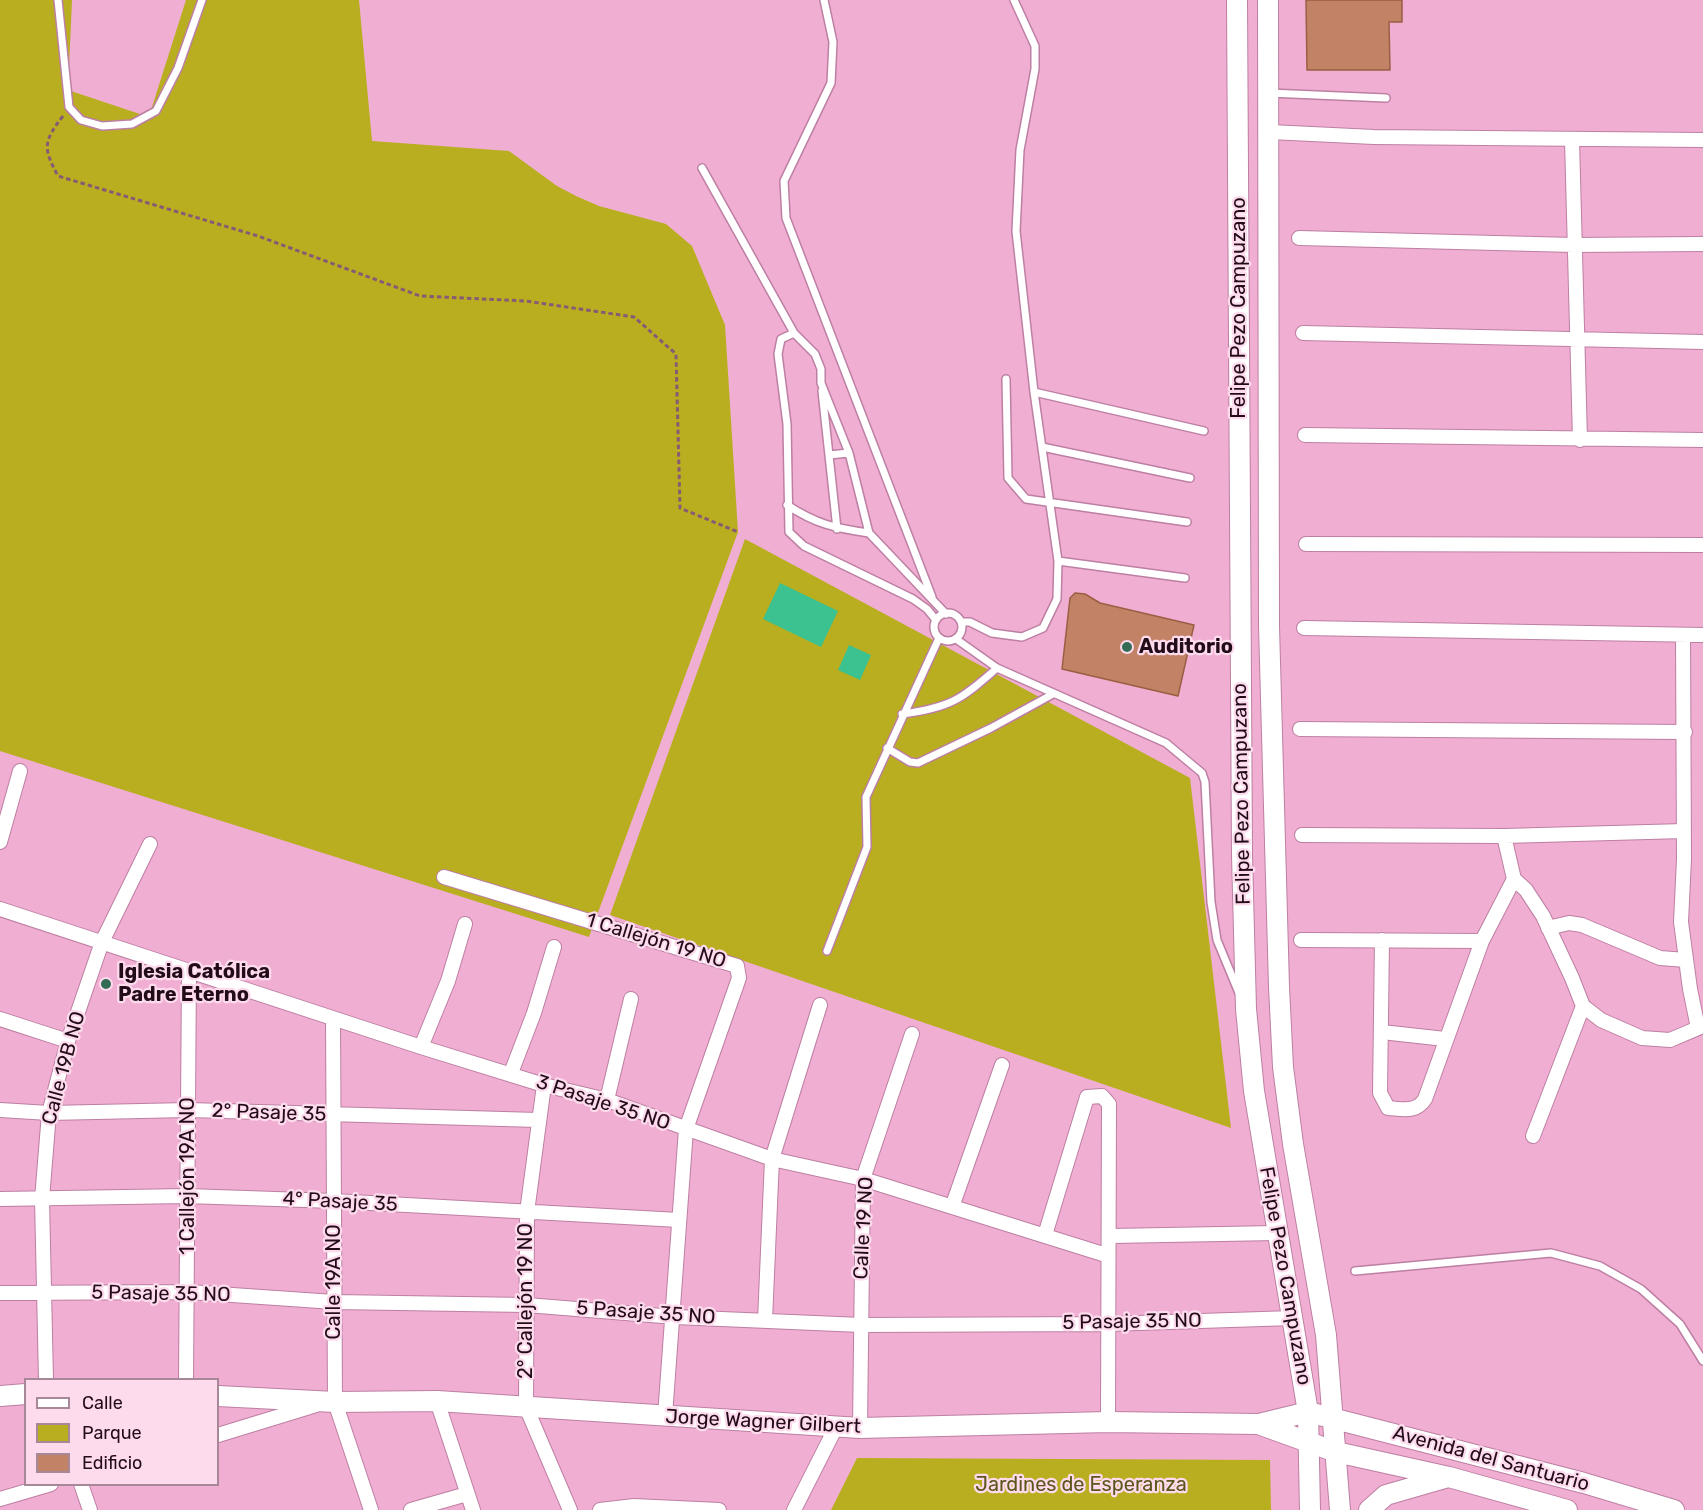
<!DOCTYPE html>
<html>
<head>
<meta charset="utf-8">
<style>
	body { margin:0 }
	#map { position:relative; width:1703px; height:1510px; overflow:hidden; background:#f0aed3; font-family:Rubik,sans-serif }
	canvas { display:block }
	.legend { position:absolute; left:24px; top:1378px; width:195px; height:108px; box-sizing:border-box; background:#fddbed; border:2px solid #a68899; margin:0; padding:8px 10px; list-style:none; font-size:18px; color:#230c1a }
	.legend li { display:flex; align-items:center; gap:12px; height:30px }
	.legend b { width:30px; border:2px solid #a68899 }
</style>
</head>
<body>
<div id="map">
<canvas width="1703" height="1510"></canvas>
<ul class="legend">
<li><b style="height:8px;background:#fff"></b>Calle</li>
<li><b style="height:16px;background:#b8ae1f"></b>Parque</li>
<li><b style="height:16px;background:#c28265"></b>Edificio</li>
</ul>
</div>
<script>
const ctx = document.querySelector('canvas').getContext('2d');
ctx.lineJoin = 'round';
function fill(path, color) { ctx.fillStyle = color; ctx.fill(path, 'evenodd'); }
function strokePath(path, color, width, dash) { ctx.strokeStyle = color; ctx.lineWidth = width; ctx.lineCap = dash ? 'butt' : 'round'; ctx.setLineDash(dash || []); ctx.stroke(path); }
function drawText(font, color, halo, rows, align = 'center') {
  ctx.font = font + ' Rubik,sans-serif'; ctx.lineWidth = 4.5; ctx.setLineDash([]); ctx.textBaseline = 'middle'; ctx.strokeStyle = halo; ctx.fillStyle = color; for (const [text, x, y, turn = 0] of rows) {
    ctx.save(); ctx.translate(x, y); ctx.rotate((+turn || 0) * Math.PI / 180); ctx.textAlign = isNaN(turn) ? turn : align; if (halo) ctx.strokeText(text, 0, 0); ctx.fillText(text, 0, 0); ctx.restore();
  }
}
fill(new Path2D(`
	M0 0H72L68 90 143 115 152 107 186 0H359L372 141 509 151 557 186 576 196 599 206 666 224 692 246 725 325 738 532 589 937 0 751Z
	M745 539 1190 778 1231 1128 610 915Z
	M857 1458 1270 1460 1271 1510H831Z`), '#b8ae1f');
fill(new Path2D(`
	M780 583 838 611 821 647 763 619Z
	M849 645 871 655 860 680 838 670Z`), '#3cc191');
const building = new Path2D(`
	M1306 0H1402V22H1389L1390 70H1307Z
	M1075 593 1085 594 1100 603 1194 625 1178 696 1062 669 1070 598Z`);
fill(building, '#c28265');
strokePath(building, '#9b5e43', 1.5);
const lane = new Path2D(`
	M58 0 69 107 81 120 102 126 132 124 156 111 178 68 202 0
	M824 0 833 42 831 83 784 181 786 218 932 597
	M1269 93 1386 98
	M702 168 794 333 815 354 821 369V383L849 453 869 533 946 614
	M794 333 781 339 778 354 787 424 789 532 804 546 913 599 927 609 936 620
	M1006 379 1008 478 1026 499 1187 522
	M822 391 837 529
	M1034 392 1204 431
	M1042 447 1190 478
	M829 455 849 453
	M787 505C816 524 834 528 869 533
	M1058 561 1185 578
	M934 627a14 14 0 1 1 28 0a14 14 0 1 1-28 0Z
	M961 622H970L992 633 1022 637 1043 628 1057 599 1058 561 1034 392 1016 231 1020 150 1035 69V46L1014 0
	M956 639 997 668 1166 743 1202 773 1205 782 1211 902 1217 940 1239 993
	M902 714C950 708 962 699 997 668
	M887 748 910 762 918 763 991 728 1053 694
	M827 951 867 847 866 797 939 638
	M1355 1271 1551 1253 1600 1266 1641 1289 1680 1324 1703 1361`);
const street = new Path2D(`
	M1270 132 1374 137 1703 140
	M1572 140 1580 440
	M1299 238 1574 245 1703 244
	M1303 333 1703 342
	M1305 435 1703 440
	M1306 544 1703 545
	M1304 628 1703 635
	M1683 635 1684 859 1681 922 1690 989 1698 1028
	M1300 729 1685 732
	M1302 835 1504 836 1684 831
	M1504 836 1514 879 1526 890 1543 916 1572 978 1583 1006 1601 1020 1642 1038 1670 1040 1703 1026
	M0 842 20 771
	M444 877 737 966 739 978 686 1129 665 1416
	M0 909 421 1047 544 1085 607 1100 772 1159 863 1179 1106 1255
	M1548 928 1569 923 1582 925 1660 958 1686 960
	M1301 940 1482 941
	M1382 940 1380 1093 1388 1108C1403 1109 1416 1113 1425 1099L1482 941 1514 879
	M0 1019 68 1041
	M333 1019 335 1402 371 1510
	M1382 1032 1445 1039
	M421 1047 448 981 465 924
	M511 1073 534 1013 554 947
	M544 1085 527 1212 526 1407 570 1510
	M607 1100 631 999
	M0 1110 49 1113 188 1110 538 1120
	M1533 1136 1583 1006
	M0 1199 187 1196 334 1201 679 1220
	M952 1207 1002 1065
	M1045 1235 1087 1097 1102 1096 1109 1104 1108 1422
	M1110 1236 1277 1233
	M0 1293 189 1292 334 1302 527 1305 675 1317 861 1325 1107 1324 1293 1318
	M765 1320 772 1159 820 1005
	M46 1380 42 1199 49 1113 68 1041 102 942 150 844
	M186 1380 189 972
	M437 1401 473 1510
	M860 1428 863 1179 912 1034
	M218 1435 316 1405
	M81 1484 90 1510
	M0 1499 51 1484
	M411 1510 467 1494
	M600 1510 634 1506 719 1510
	M794 1510 836 1427`);
const secondary = new Path2D(`
	M1237 0 1242 855 1246 1009 1254 1091 1308 1412 1310 1510
	M1268 0 1269 626 1279 987 1283 1067 1293 1144 1326 1335 1340 1510
	M0 1396 26 1394
	M218 1396 335 1402 437 1401 860 1428 1108 1422 1259 1424 1308 1412 1584 1483 1674 1510
	M1261 1425 1336 1452 1449 1477 1567 1510
	M1369 1510 1386 1495 1445 1478`);
strokePath(lane, '#bd7fa2', 10);
strokePath(street, '#bd7fa2', 16);
strokePath(secondary, '#bd7fa2', 22);
strokePath(new Path2D(`
	M63 116C43 142 43 148 58 176L258 236 420 296 526 301 634 317 676 354 680 508 738 532`), '#875b74', 3, [4.5, 3]);
strokePath(lane, '#fff', 7);
strokePath(street, '#fff', 14);
strokePath(secondary, '#fff', 20);
for (const [x, y, r, color] of [
	[1127,647,6,"#336c55"],
	[106,984,6,"#336c55"]
]) { const dot = new Path2D(); dot.arc(x, y, r, 0, 2 * Math.PI); ctx.fillStyle = color; ctx.fill(dot); strokePath(dot, '#fddbed', 2); }
drawText('20px', '#230c1a', '#fddbed', [
	["Felipe Pezo Campuzano",1239,308,-90],
	["Felipe Pezo Campuzano",1242,794,-91],
	["1 Callejón 19 NO",656,941,17],
	["Calle 19B NO",64,1068,-75],
	["3 Pasaje 35 NO",603,1103,18],
	["2° Pasaje 35",269,1113,2],
	["1 Callejón 19A NO",188,1176,-90],
	["4° Pasaje 35",340,1202,3],
	["Calle 19 NO",864,1228,-87],
	["Felipe Pezo Campuzano",1285,1276,80],
	["Calle 19A NO",334,1282,-90],
	["5 Pasaje 35 NO",161,1294,1],
	["2° Callejón 19 NO",526,1301,-90],
	["5 Pasaje 35 NO",646,1313,4],
	["5 Pasaje 35 NO",1132,1322,-1],
	["Jorge Wagner Gilbert",763,1422,3],
	["Avenida del Santuario",1491,1459,15]
]);
drawText('bold 20px', '#230c1a', '#fddbed', [
	["Auditorio",1139,647],
	["Iglesia Católica",118,972],
	["Padre Eterno",118,995]
], 'left');
drawText('20px', '#5b561b', '#fddbed', [
	["Jardines de Esperanza",1081,1485]
]);
</script>
</body>
</html>
